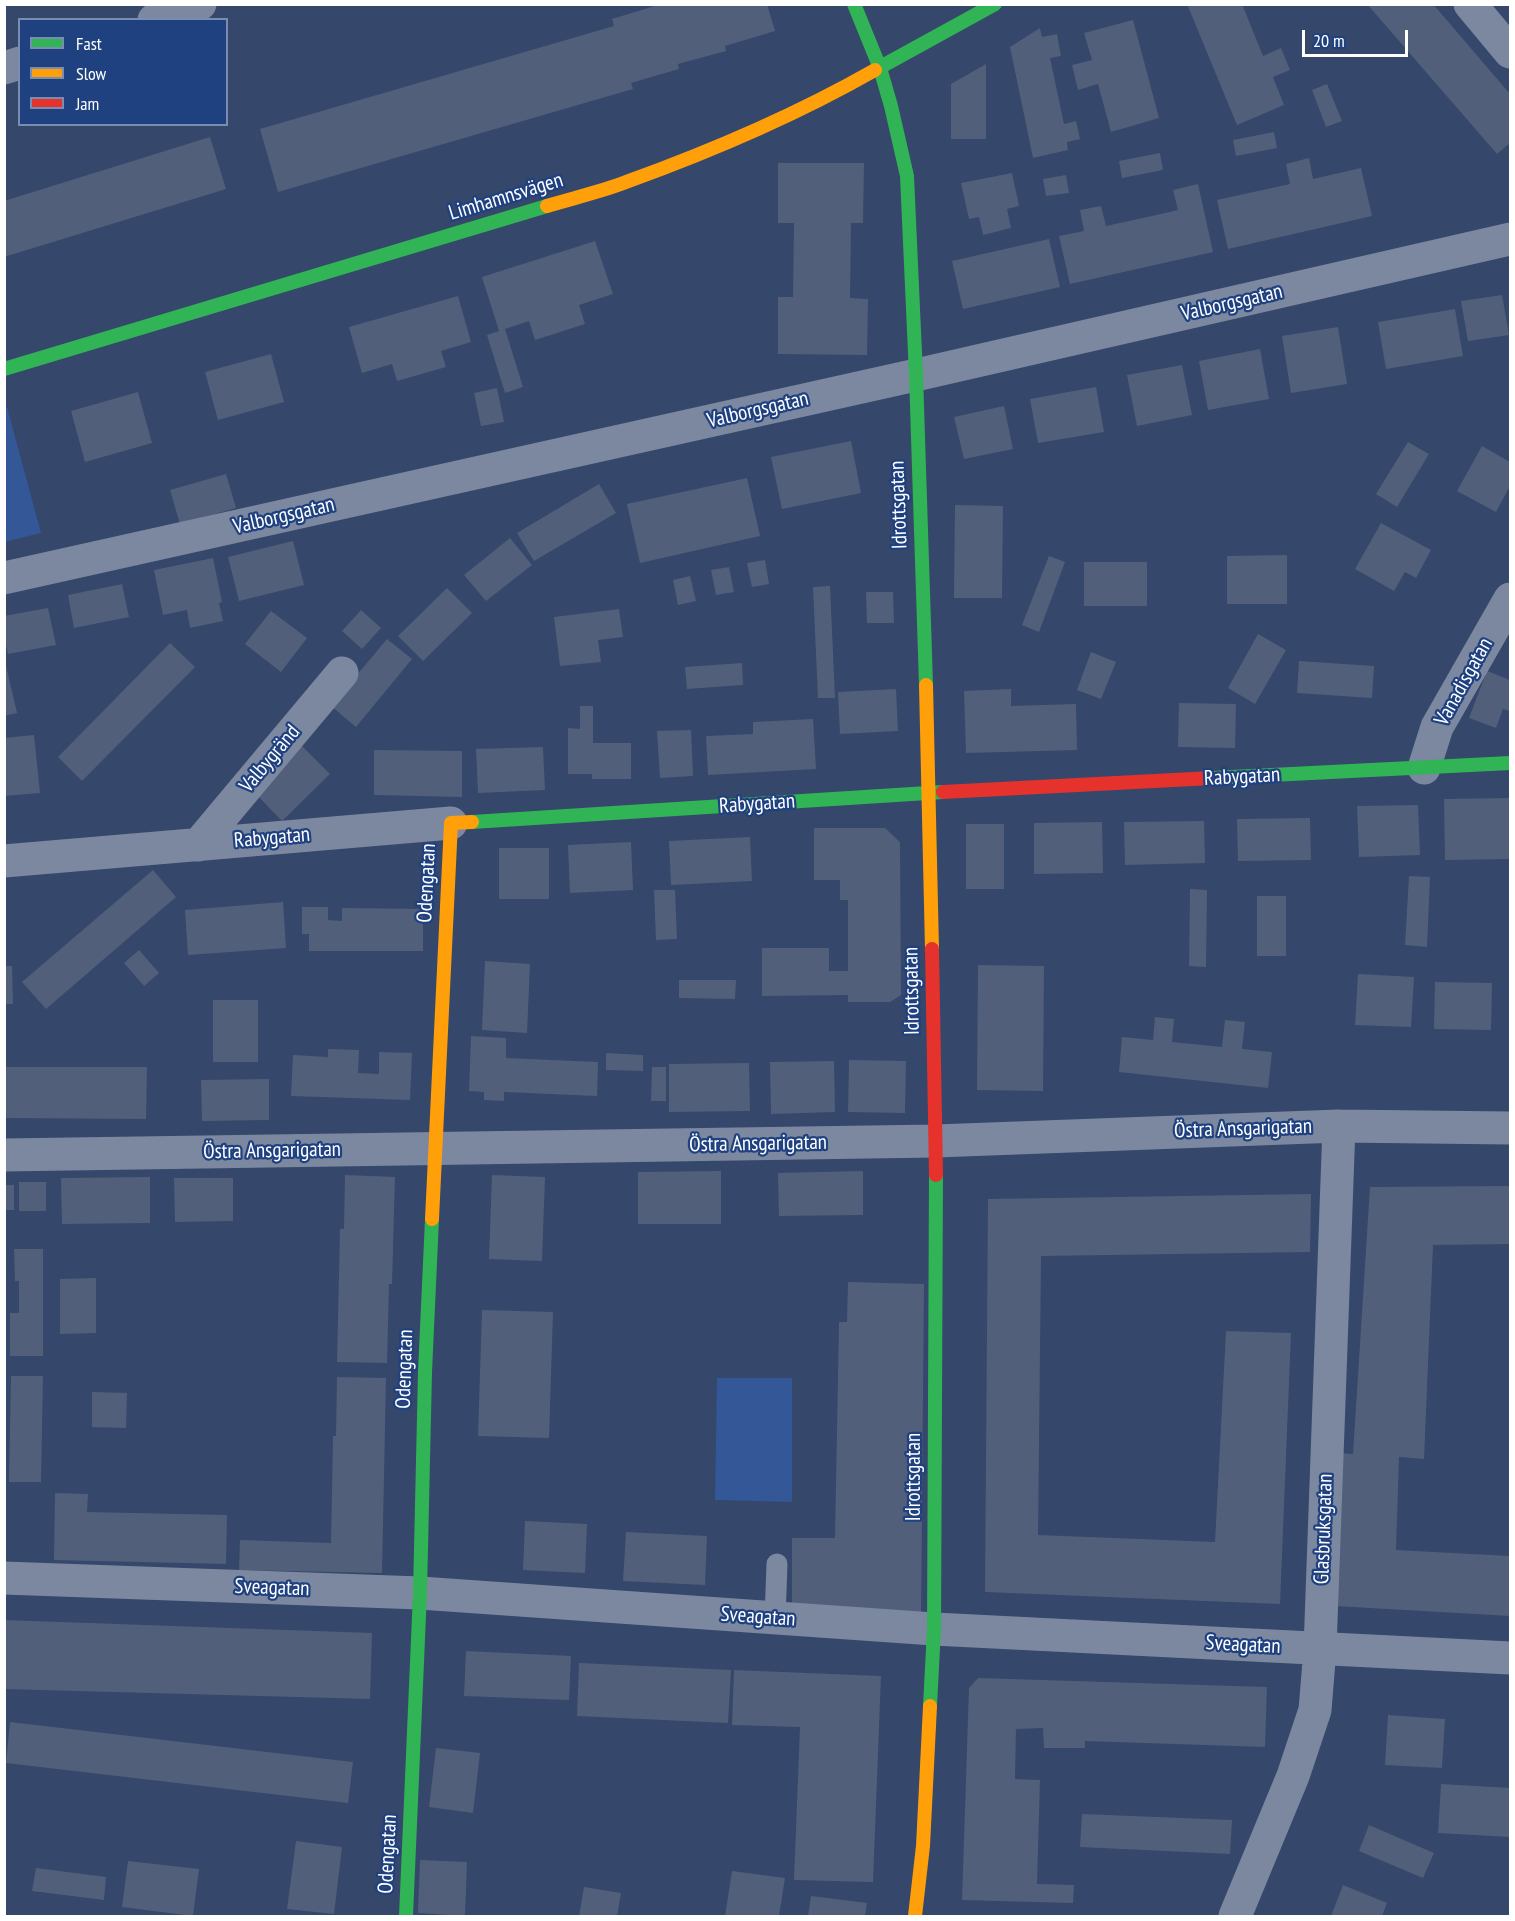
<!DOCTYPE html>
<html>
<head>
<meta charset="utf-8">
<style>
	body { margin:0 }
	#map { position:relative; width:1515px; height:1921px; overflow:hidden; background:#35476a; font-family:"PT Sans Narrow",sans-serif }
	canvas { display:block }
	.frame { position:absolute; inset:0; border:6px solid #fff; pointer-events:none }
	.legend { position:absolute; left:18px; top:18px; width:210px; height:108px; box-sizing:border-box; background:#1f4180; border:2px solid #798db3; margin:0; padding:8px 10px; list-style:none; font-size:18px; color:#fff }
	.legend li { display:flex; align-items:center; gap:12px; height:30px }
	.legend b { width:30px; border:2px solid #798db3 }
	.scale { position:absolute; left:1302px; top:30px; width:106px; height:27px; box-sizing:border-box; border:3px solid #fff; border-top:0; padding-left:8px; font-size:18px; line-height:21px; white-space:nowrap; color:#fff; -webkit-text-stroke:4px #1f4180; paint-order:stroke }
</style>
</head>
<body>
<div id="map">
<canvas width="1515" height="1921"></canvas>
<div class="frame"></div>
<ul class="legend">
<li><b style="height:8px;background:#30b455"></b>Fast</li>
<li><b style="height:8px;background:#ff9f0a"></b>Slow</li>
<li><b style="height:8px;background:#e5322d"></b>Jam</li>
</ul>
<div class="scale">20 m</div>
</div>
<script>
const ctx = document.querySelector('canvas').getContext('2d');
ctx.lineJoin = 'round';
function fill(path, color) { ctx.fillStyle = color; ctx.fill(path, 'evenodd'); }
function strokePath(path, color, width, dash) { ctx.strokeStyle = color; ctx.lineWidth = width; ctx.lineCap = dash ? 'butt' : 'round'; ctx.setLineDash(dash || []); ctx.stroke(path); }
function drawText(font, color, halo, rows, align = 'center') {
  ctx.font = font + ' "PT Sans Narrow",sans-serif'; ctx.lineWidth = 4.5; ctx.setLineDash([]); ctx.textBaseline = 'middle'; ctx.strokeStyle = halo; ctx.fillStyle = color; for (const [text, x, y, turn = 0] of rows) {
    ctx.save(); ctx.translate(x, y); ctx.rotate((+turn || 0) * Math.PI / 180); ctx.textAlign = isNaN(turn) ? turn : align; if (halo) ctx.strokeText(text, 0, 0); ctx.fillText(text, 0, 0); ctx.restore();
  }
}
fill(new Path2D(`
	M7 407 41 533 5 542 4 408Z
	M717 1378H792V1502L715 1500Z`), '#335797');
fill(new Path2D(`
	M661 4H767L775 31 725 46 726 51 678 64 679 69 631 83 633 89 278 192 260 129 614 26 612 19Z
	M1187 4H1242L1263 56 1281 48 1290 70 1273 77 1284 105 1237 125Z
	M1367 4H1433L1510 94V143L1497 154Z
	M1133 20 1159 118 1111 132 1098 84 1078 90 1072 65 1092 60 1084 33Z
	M1040 28 1042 37 1057 34 1061 56 1050 58 1064 124 1076 121 1080 139 1067 142 1068 150 1033 158 1010 47Z
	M986 64V139H951V84Z
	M1327 84 1342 121 1326 127 1312 90Z
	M1274 132 1277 148 1236 156 1233 140Z
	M210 137 226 189 4 257V201Z
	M1160 153 1163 170 1122 178 1119 161Z
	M1309 158 1313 179 1361 168 1372 216 1228 249 1217 200 1290 184 1286 164Z
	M778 163H864L863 223H851L850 298 868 299 867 355 778 354V297H793L794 223H778Z
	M1012 173 1019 206 1007 209 1011 228 983 235 979 217 969 219 961 183Z
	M1066 175 1069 193 1046 196 1043 179Z
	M1198 184 1213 252 1070 284 1059 236 1084 231 1080 210 1101 206 1106 226 1152 216 1178 210 1173 190Z
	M1049 239 1060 287 963 309 952 261Z
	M595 241 613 294 579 305 585 324 535 340 529 321 505 329 523 387 505 393 487 335 499 331 482 277Z
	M1502 295 1509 335 1468 341 1461 301Z
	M458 296 471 342 441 351 446 367 397 381 392 364 362 373 349 327Z
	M1455 309 1463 356 1386 369 1378 322Z
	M1338 327 1347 384 1291 393 1282 336Z
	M1260 349 1269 399 1208 410 1199 361Z
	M271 354 284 402 218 420 205 372Z
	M1182 365 1192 415 1137 426 1127 375Z
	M1096 387 1104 432 1038 443 1030 399Z
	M497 388 504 422 481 426 474 393Z
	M138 392 152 443 85 462 71 411Z
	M1004 406 1013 449 964 459 954 417Z
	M851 441 861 493 782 509 771 457Z
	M1408 442 1429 454 1397 507 1376 494Z
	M1482 446 1510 462V486L1496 512 1457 491Z
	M226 474 236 508 180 524 170 490Z
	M747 478 760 536 640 563 627 504Z
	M599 484 616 513 534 561 517 533Z
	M955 505 1003 506 1002 598H954Z
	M1381 523 1431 550 1416 578 1405 572 1394 591 1355 569Z
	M510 538 532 565 486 601 464 575Z
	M293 541 304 585 239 601 228 557Z
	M1287 555V604H1227V556Z
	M1049 556 1065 562 1039 632 1022 625Z
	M213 558 222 602 219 603 223 621 190 628 187 610 163 615 154 570Z
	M765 560 769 584 752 587 747 563Z
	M1084 562H1147V606H1084Z
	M729 567 734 592 716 595 711 570Z
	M690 576 696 601 678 605 673 580Z
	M122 584 129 617 74 628 68 595Z
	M830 586 835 698H818L813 587Z
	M447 588 472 613 423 661 398 636Z
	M866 592H893L894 623H867Z
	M48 608 56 645 8 654 4 637V616Z
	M619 609 623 637 598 640 601 662 560 666 554 617Z
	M361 610 381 628 362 649 342 631Z
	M271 611 307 638 281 672 245 644Z
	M1258 634 1286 650 1255 704 1228 688Z
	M387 639 412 659 356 727 331 706Z
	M170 643 195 667 82 781 58 757Z
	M1091 652 1116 662 1101 699 1077 690Z
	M4 657 17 713 4 716Z
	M1299 661 1374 666 1372 698 1297 693Z
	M742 663 743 685 687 689 685 667Z
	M1487 671 1510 680V711L1503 709 1496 728 1469 718Z
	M896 689 898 731 840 734 838 692Z
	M1011 689V706L1076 704 1077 750 966 753 964 691Z
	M1179 703 1236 704 1235 748 1178 747Z
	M580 706H593V743H631V779H592V774H568V728L580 729Z
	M813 719 816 769 708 775 706 736 753 734V722Z
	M691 730 693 776 660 778 657 731Z
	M34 735 40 793 4 796V738Z
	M300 744 330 774 282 821 253 791Z
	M543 747 545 790 478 793 476 749Z
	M374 750 462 751V797L374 795Z
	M1510 798V859L1445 860 1444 799Z
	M1418 805 1420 855 1359 857 1357 806Z
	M1310 818 1311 860 1238 861 1237 819Z
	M1204 821 1205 863 1125 865 1124 822Z
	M1102 822 1103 873 1034 874V823Z
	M966 824H1004V889H966Z
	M814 828H885L900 842 901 995 890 1002H848V995L762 996V948H829V971H848V900H840V880H814Z
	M750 837 752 881 671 885 669 841Z
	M631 842 633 890 570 893 568 845Z
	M499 848H549V899H499Z
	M153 870 176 897 46 1009 22 982Z
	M1409 876 1430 877 1427 947 1405 945Z
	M1190 889 1207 890 1206 967 1189 966Z
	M654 890H675L677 939 656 940Z
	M1257 896H1286V956H1257Z
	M283 902 286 948 188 955 185 910Z
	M302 907H328V920L342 921V908L423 909V951H309V934H302Z
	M139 950 159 973 144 986 124 963Z
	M485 961 530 964 527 1033 482 1030Z
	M978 965 1044 966 1043 1091 977 1090Z
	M4 966H12L13 1004H4Z
	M1358 974 1414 977 1411 1027 1355 1025Z
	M679 980H736L735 999 679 998Z
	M1435 982 1492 983 1491 1030 1434 1029Z
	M213 1000H258V1062H213Z
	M1155 1017 1174 1019 1172 1042 1222 1047 1225 1020 1245 1022 1242 1049 1272 1052 1268 1088 1119 1072 1122 1037 1153 1040Z
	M471 1036 506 1038V1058L598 1062 597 1096 504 1092V1101L484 1100V1092L469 1091Z
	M328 1049 359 1050 358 1073 379 1074V1052L412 1053 410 1100 291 1096 293 1055 328 1057Z
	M606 1053 643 1055V1071L606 1070Z
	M849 1060 906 1061 905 1113 848 1112Z
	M834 1061 835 1112 771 1114 770 1062Z
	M749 1063 750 1111 669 1112V1064Z
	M4 1067H147L146 1119 4 1118Z
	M652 1067H666V1101H651Z
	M269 1079V1120L202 1121 201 1080Z
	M721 1171V1224H638V1172Z
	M863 1171V1215L779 1216 778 1173Z
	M345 1175 395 1177 392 1284H389L387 1363 337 1362 340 1229H344Z
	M492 1175 545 1177 542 1261 489 1259Z
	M150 1177V1223L62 1224 61 1178Z
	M174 1178H233V1221L175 1222Z
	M19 1182H46V1211H19Z
	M4 1185H14V1210H4Z
	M1510 1186V1244L1433 1245 1424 1459 1399 1457 1396 1550 1510 1556V1616L1335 1606 1341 1453 1353 1454 1370 1187Z
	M1311 1194 1310 1252 1041 1256 1038 1535 1215 1542 1226 1331 1291 1333 1280 1604 985 1592 988 1199Z
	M14 1249H43V1356H10V1313H19V1281H15Z
	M96 1278V1333L60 1334V1279Z
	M848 1282 924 1284 921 1620 792 1612V1538H835L839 1322H847Z
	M482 1310 553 1312 549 1438 478 1436Z
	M11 1376H43L41 1482H9Z
	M337 1377 386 1378 382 1573 239 1570 240 1540 331 1543 333 1436H336Z
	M92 1392 127 1393 126 1428 92 1427Z
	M55 1493 88 1494 87 1512 227 1515 226 1564 54 1560Z
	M525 1521 587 1524 585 1573 523 1570Z
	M626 1532 707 1536 705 1585 623 1581Z
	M4 1620 372 1633 370 1699 4 1689Z
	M466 1651 571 1656 569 1700 464 1696Z
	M579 1663 731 1670 728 1723 577 1716Z
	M734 1670 881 1676 873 1882 794 1880 800 1727 732 1725Z
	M978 1678 1267 1687 1265 1747 1085 1741V1748H1044L1043 1728 1016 1729 1015 1779 1040 1780 1037 1884 1074 1885 1073 1903 962 1900 969 1688Z
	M1388 1715 1445 1719 1442 1768 1385 1765Z
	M10 1722 353 1762 348 1803 6 1763Z
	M436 1748 480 1753 473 1813 429 1807Z
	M1441 1784 1510 1788V1837L1438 1833Z
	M1082 1814 1232 1820 1230 1854 1080 1847Z
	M1369 1825 1434 1853 1423 1878 1359 1851Z
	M296 1841 342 1847 334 1914 287 1909Z
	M420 1860 467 1862 465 1916 418 1913Z
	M128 1861 199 1869 193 1916 122 1907Z
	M36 1868 106 1877 104 1900 32 1891Z
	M732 1871 785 1878 779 1916H725Z
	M1343 1885 1387 1903 1382 1916H1331Z
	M584 1887 621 1893 617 1916H579Z
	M811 1896 867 1903 865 1916H808Z`), '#515f7b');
strokePath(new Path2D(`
	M775 1618 777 1564`), '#7b88a0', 21);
strokePath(new Path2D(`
	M1470 4 1510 52
	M154 20 200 4
	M4 68 20 63
	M4 578 916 375 1510 239
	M1424 768 1437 727 1510 599
	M198 845 342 673
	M4 861 451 823
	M4 1155 936 1141 1339 1126 1510 1128
	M4 1578 420 1593 934 1629 1510 1658
	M1235 1916 1293 1776 1315 1710 1320 1649 1339 1126`), '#7b88a0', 33);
strokePath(new Path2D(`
	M854 4 880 68 891 106 907 176 916 375 926 685
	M875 70 995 4
	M4 369 547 206
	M1212 778 1510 763
	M472 822 943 792
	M930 1706 934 1629 936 1175
	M406 1916 420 1593 425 1372 432 1219`), '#30b455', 14);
strokePath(new Path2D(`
	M547 206C573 198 600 192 626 182 712 151 796 115 875 70
	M926 685 932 949
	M432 1219 451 823 472 822
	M915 1916 923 1846 930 1706`), '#ff9f0a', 14);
strokePath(new Path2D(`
	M943 792 1212 778
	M932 949 936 1175`), '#e5322d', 14);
drawText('21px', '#fff', '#1f4180', [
	["Limhamnsvägen",506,197,-17],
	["Valborgsgatan",1232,303,-13],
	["Valborgsgatan",758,410,-13],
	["Idrottsgatan",899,505,-92],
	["Valborgsgatan",284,516,-13],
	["Vanadisgatan",1464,682,-61],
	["Valbygränd",270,759,-50],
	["Rabygatan",1242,777,-3],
	["Rabygatan",757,804,-4],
	["Rabygatan",272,838,-5],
	["Odengatan",427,883,-87],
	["Idrottsgatan",912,991,-91],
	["Östra Ansgarigatan",1243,1129,-2],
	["Östra Ansgarigatan",758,1144,-1],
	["Östra Ansgarigatan",272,1151,-1],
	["Odengatan",405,1369,-88],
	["Idrottsgatan",914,1477,-90],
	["Glasbruksgatan",1324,1529,-88],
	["Sveagatan",272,1588,2],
	["Sveagatan",758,1617,4],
	["Sveagatan",1243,1645,3],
	["Odengatan",388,1854,-87]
]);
</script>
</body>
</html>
